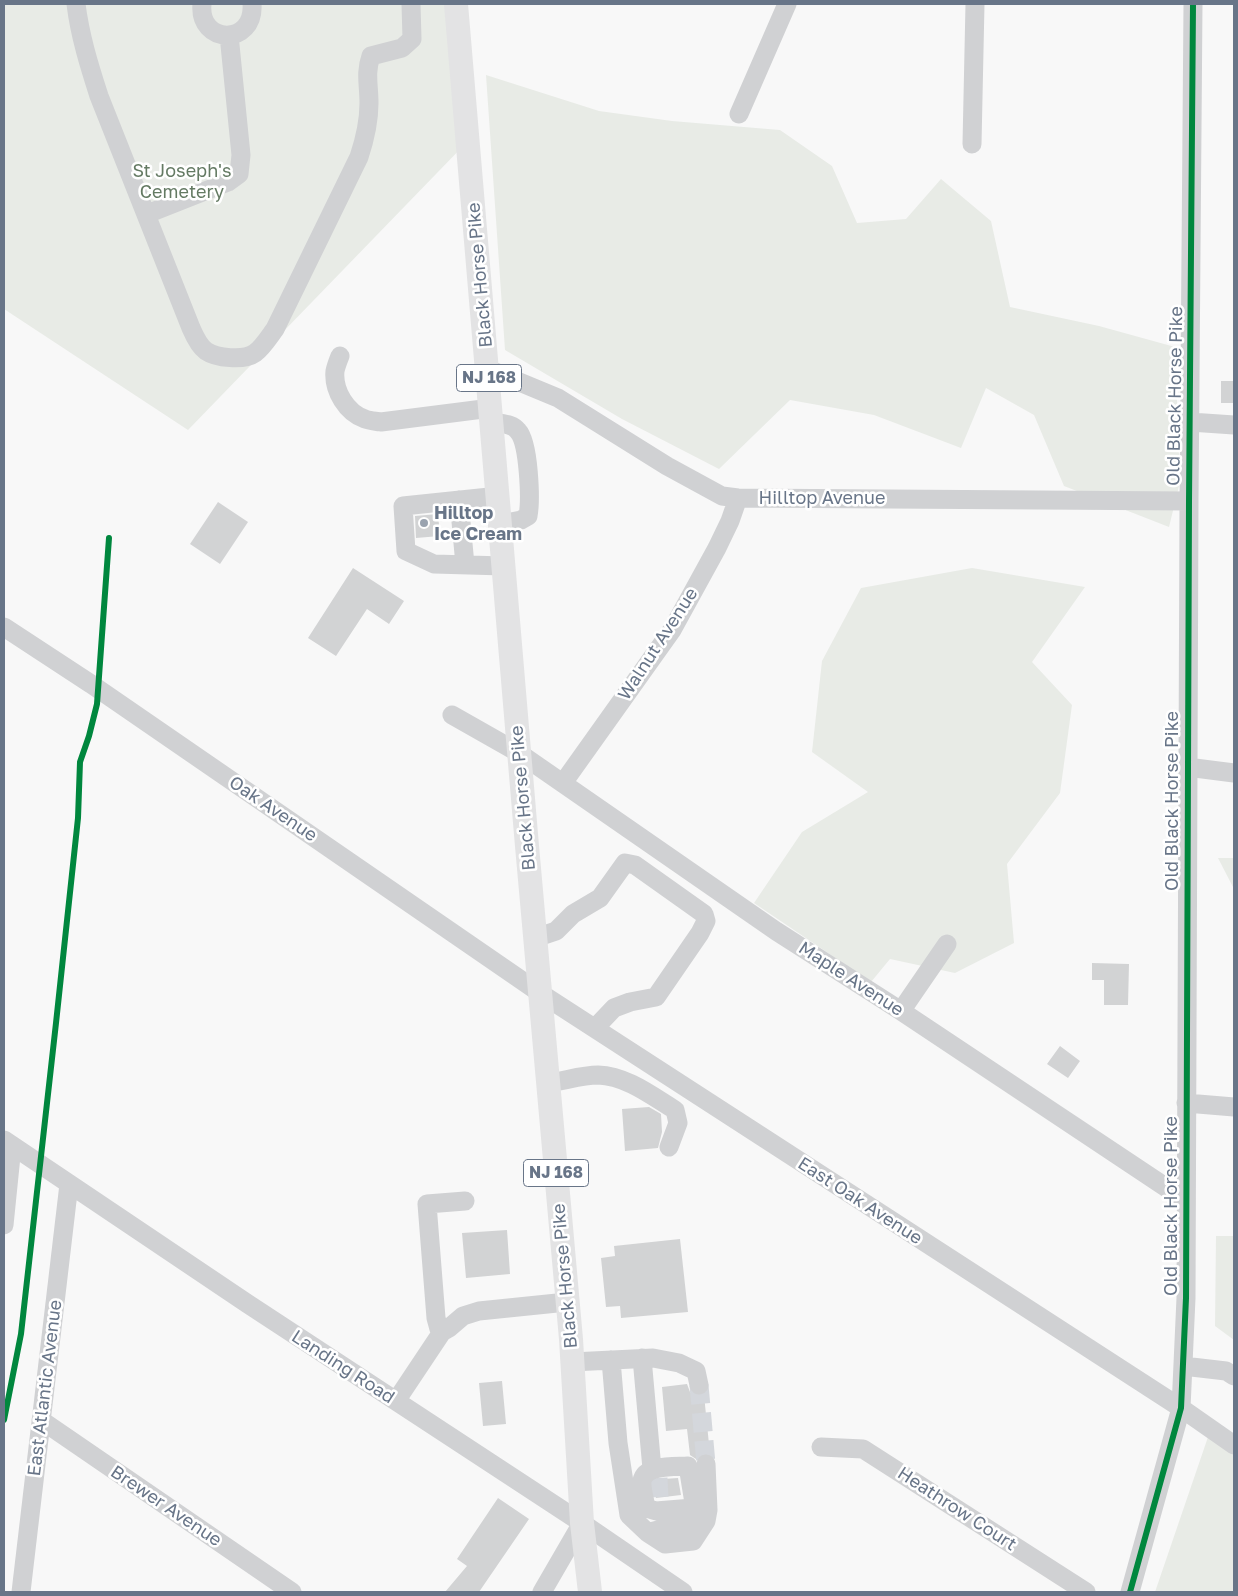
<!DOCTYPE html>
<html>
<head>
<meta charset="utf-8">
<style>
	body { margin:0 }
	#map { position:relative; width:1238px; height:1596px; overflow:hidden; background:#f8f8f8; font-family:"Golos Text",sans-serif }
	canvas { display:block }
	.frame { position:absolute; inset:0; border:5px solid #687588; pointer-events:none }
</style>
</head>
<body>
<div id="map">
<canvas width="1238" height="1596"></canvas>
<div class="frame"></div>
</div>
<script>
const ctx = document.querySelector('canvas').getContext('2d');
ctx.lineJoin = 'round';
function fill(path, color) { ctx.fillStyle = color; ctx.fill(path, 'evenodd'); }
function strokePath(path, color, width, dash) { ctx.strokeStyle = color; ctx.lineWidth = width; ctx.lineCap = dash ? 'butt' : 'round'; ctx.setLineDash(dash || []); ctx.stroke(path); }
function drawText(font, color, halo, rows, align = 'center') {
  ctx.font = font + ' "Golos Text",sans-serif'; ctx.lineWidth = 5; ctx.setLineDash([]); ctx.textBaseline = 'middle'; ctx.strokeStyle = halo; ctx.fillStyle = color; for (const [text, x, y, turn = 0] of rows) {
    ctx.save(); ctx.translate(x, y); ctx.rotate((+turn || 0) * Math.PI / 180); ctx.textAlign = isNaN(turn) ? turn : align; if (halo) ctx.strokeText(text, 0, 0); ctx.fillText(text, 0, 0); ctx.restore();
  }
}
fill(new Path2D(`
	M4 4H456L468 141 188 430 4 309Z
	M486 75 599 111 672 121 780 130 832 166 857 223 906 219 941 179 991 221 1010 307 1099 326 1175 347 1180 482 1169 527 1064 486 1034 415 986 388 961 448 874 415 790 400 719 469 622 419 505 350Z
	M972 568 1085 587 1032 662 1072 705 1060 793 1007 864 1014 943 955 973 890 959 871 982 754 903 802 832 868 792 812 752 822 661 861 588Z
	M1218 858H1234V889Z
	M1216 1236H1234V1340L1215 1326Z
	M1208 1437 1234 1453V1592H1155Z`), '#e8ebe6');
fill(new Path2D(`
	M1221 381H1234V403H1221Z
	M218 502 248 522 220 564 190 544Z
	M438 514 440 536 416 538 415 516Z
	M353 568 404 601 389 624 367 609 336 656 308 638Z
	M1092 963 1129 964 1128 1005H1104V980H1092Z
	M1060 1046 1080 1061 1068 1078 1047 1064Z
	M649 1107 661 1114 662 1132 658 1148 625 1151 622 1109Z
	M507 1230 510 1274 466 1278 462 1233Z
	M680 1239 688 1312 621 1318 620 1306 606 1307 601 1258 615 1256 614 1246Z
	M502 1381 506 1424 483 1426 479 1383Z
	M687 1384 690 1392 695 1396 704 1395 710 1454H700L696 1459 690 1455 687 1429 666 1431 662 1387Z
	M678 1478 681 1495 656 1498 653 1484 655 1481 663 1479Z
	M498 1498 529 1519 479 1592H445L467 1566 457 1559Z`), '#d2d3d4');
strokePath(new Path2D(`
	M699 1385 706 1464
	M658 1478 659 1498`), '#d4d7dc', 19, [19, 9]);
strokePath(new Path2D(`
	M76 4C80 36 89 65 99 96L191 328C194 335 199 346 206 351 216 358 244 361 255 353 263 347 269 337 275 329L359 157C365 139 369 122 369 103 369 85 365 73 371 56L402 48 412 39 411 4
	M202 4C198 45 255 46 252 4
	M739 114 787 4
	M972 144 975 4
	M147 214 228 182 239 174 241 155 229 35
	M340 356C338 361 336 366 335 371 333 391 347 413 365 419 370 421 376 421 381 422L491 408
	M488 369 558 398 667 466 722 496 738 498 1189 501
	M493 422C501 424 512 423 518 431 529 443 531 500 528 516L521 520 501 524
	M1190 422 1234 425
	M499 496 403 506 406 551 434 564 504 566
	M459 500 465 565
	M4 627 91 684 540 993 1181 1408 1234 1445
	M452 715 519 753 776 931 901 1011 1185 1200
	M1187 767 1234 773
	M563 783 672 630 717 548 730 521 738 498
	M535 938 556 931 573 914 600 898 625 863 635 865 704 914 706 921 700 933 656 997 630 1002 614 1008 595 1028
	M901 1011 947 944
	M548 1083C564 1081 582 1075 598 1075 627 1076 652 1096 675 1110L678 1123 669 1147
	M1186 1103 1234 1107
	M4 1140 248 1304 582 1523 683 1592
	M4 1225 12 1146
	M442 1332 449 1328 463 1316 479 1311 567 1302
	M642 1358 652 1469
	M611 1360 618 1443 629 1515 648 1533C667 1526 686 1526 706 1521
	M572 1362 653 1358 679 1363 696 1371 699 1385
	M1183 1366 1226 1371 1234 1376
	M396 1401 442 1332 439 1329 436 1318 427 1204 465 1201
	M41 1420 292 1592
	M821 1447 863 1449 1086 1592
	M688 1466 694 1503 693 1508 656 1511 646 1508C645 1500 641 1488 642 1481 645 1464 676 1467 688 1466Z
	M648 1533 665 1544 693 1541 706 1521 708 1510 706 1464
	M21 1592 69 1184
	M542 1592 582 1523
	M1130 1592 1181 1408 1186 1298 1189 501 1193 4`), '#d0d1d3', 19);
strokePath(new Path2D(`
	M456 4 527 846 571 1339 582 1523 590 1592`), '#e3e3e4', 24);
strokePath(new Path2D(`
	M4 1420 21 1334 56 1023 78 818 80 762 89 736 97 704 109 538
	M1130 1592 1181 1408 1186 1298 1189 501 1193 4`), '#00873e', 6);
for (const [x, y, r, color] of [
	[424,523,5,"#9aa3af"]
]) { const dot = new Path2D(); dot.arc(x, y, r, 0, 2 * Math.PI); ctx.fillStyle = color; ctx.fill(dot); strokePath(dot, '#fff', 2); }
for (const [x, y, w] of [
	[489,378,65],
	[556,1173,65]
]) { const box = new Path2D(); box.roundRect(x - w / 2, y - 13.5, w, 27, 4); ctx.fillStyle = '#fff'; ctx.fill(box); strokePath(box, '#687588', 1); }
drawText('bold 16px', '#687588', null, [
	["NJ 168",489,378],
	["NJ 168",556,1173]
]);
drawText('18px', '#647a63', '#fff', [
	["St Joseph's",182,171],
	["Cemetery",182,192]
]);
drawText('18px', '#687588', '#fff', [
	["Black Horse Pike",480,275,-95],
	["Old Black Horse Pike",1175,396,-89],
	["Hilltop Avenue",822,498],
	["Walnut Avenue",658,644,-57],
	["Black Horse Pike",523,798,-95],
	["Old Black Horse Pike",1172,801,-90],
	["Oak Avenue",273,809,34],
	["Maple Avenue",851,979,33],
	["East Oak Avenue",860,1201,33],
	["Old Black Horse Pike",1171,1206,-90],
	["Black Horse Pike",565,1276,-95],
	["Landing Road",343,1367,33],
	["East Atlantic Avenue",45,1388,-83],
	["Brewer Avenue",166,1506,34],
	["Heathrow Court",957,1509,33]
]);
drawText('bold 18px', '#687588', '#fff', [
	["Hilltop",434,513],
	["Ice Cream",434,534]
], 'left');
</script>
</body>
</html>
